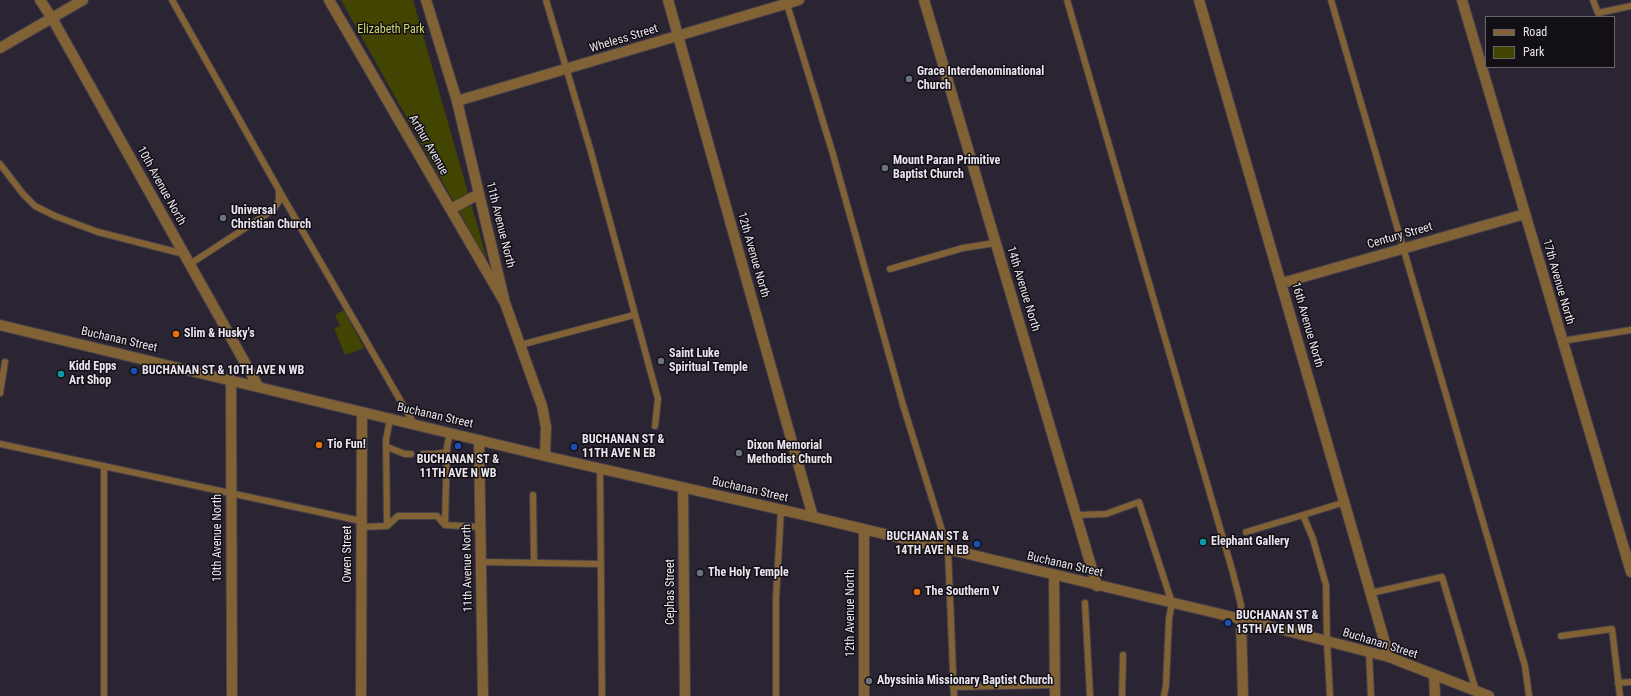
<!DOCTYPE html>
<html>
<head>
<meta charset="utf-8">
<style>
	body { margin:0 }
	#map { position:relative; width:1631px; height:696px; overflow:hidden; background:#2b2432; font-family:"Roboto Condensed",sans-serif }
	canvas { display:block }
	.legend { position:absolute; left:1485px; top:16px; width:130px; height:52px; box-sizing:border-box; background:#120f15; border:1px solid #68646c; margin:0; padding:5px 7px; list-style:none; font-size:12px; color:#e9e4ee }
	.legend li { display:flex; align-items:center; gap:8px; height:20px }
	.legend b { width:20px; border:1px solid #68646c }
</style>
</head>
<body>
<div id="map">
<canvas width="1631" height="696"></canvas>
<ul class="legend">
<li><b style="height:5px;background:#816235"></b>Road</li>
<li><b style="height:11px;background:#424502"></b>Park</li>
</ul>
</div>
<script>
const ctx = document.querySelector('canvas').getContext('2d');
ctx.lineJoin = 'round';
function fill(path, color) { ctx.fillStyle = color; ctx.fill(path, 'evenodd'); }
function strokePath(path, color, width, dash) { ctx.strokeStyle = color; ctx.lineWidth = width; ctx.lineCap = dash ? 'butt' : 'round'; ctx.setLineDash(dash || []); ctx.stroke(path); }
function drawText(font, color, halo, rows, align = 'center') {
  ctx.font = font + ' "Roboto Condensed",sans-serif'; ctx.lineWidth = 3; ctx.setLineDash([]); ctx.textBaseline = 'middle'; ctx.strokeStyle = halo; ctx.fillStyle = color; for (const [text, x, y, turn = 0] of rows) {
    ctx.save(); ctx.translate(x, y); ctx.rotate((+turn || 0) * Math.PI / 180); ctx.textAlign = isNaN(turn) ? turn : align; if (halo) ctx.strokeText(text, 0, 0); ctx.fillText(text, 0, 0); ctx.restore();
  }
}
fill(new Path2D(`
	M341 0H413L488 263Z
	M344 310 364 348 345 355 334 328 340 326 335 315Z`), '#424502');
const service = new Path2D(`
	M172 0 279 190V201L273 210 190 264
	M546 0 591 152 658 399 655 426
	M1067 0 1233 573 1241 605V619
	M1331 0 1525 666 1529 696
	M1593 0 1598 13 1631 6
	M786 1 832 151 903 405 948 550 954 696
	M0 164 23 194 35 206 55 216 98 232 184 254
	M280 192 414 424
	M890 269 963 248 995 243
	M1562 341 1631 330
	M520 345 634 315
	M0 393 5 362
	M0 444 361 521
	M387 447 405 454H411
	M423 454H436L447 452
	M600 468 602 696
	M533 495 534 563
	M1076 515 1106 514 1139 502 1172 603 1169 618 1166 685 1164 696
	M445 525 447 447 450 433
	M387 526 386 440 390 419
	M361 527 387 526 398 516H437L445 525 480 527
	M1246 532 1303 515
	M481 562 601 564
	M1371 593 1442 577 1476 691
	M1085 603 1090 696
	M1561 636 1612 629 1620 696
	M1369 652 1371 696
	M1618 683 1631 682
	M953 687 1055 685
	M104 696V466
	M776 696V598L781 510
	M1122 696 1123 655
	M1330 696 1327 641 1326 585 1313 539 1303 515 1345 502`);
const minor = new Path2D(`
	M40 0 52 18 258 386
	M426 0 457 101 504 299
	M668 0 813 517
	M924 0 1097 586
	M1199 0 1389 657
	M1462 0 1631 572
	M0 48 83 0
	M457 101 799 0
	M1282 283 1525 214
	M231 380 232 696
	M479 440 483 696
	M683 488 685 696
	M864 530V696
	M1054 575 1055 696
	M1241 619 1243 696
	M1434 675 1435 696
	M361 696 362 412`);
const tertiary = new Path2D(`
	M329 0 505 303 542 406 546 427 545 456
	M451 209 479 194
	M0 325 545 456 813 517 1241 619 1389 657 1489 696`);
strokePath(service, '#463f4c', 8);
strokePath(minor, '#463f4c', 12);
strokePath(tertiary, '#463f4c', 12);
strokePath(service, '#816235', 6);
strokePath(minor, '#816235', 10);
strokePath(tertiary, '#816235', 10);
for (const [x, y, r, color] of [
	[909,79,4,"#6b7280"],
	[885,168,4,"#6b7280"],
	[223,218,4,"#6b7280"],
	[176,334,4,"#e8710a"],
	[661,361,4,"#6b7280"],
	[134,371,4,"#1a4fb4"],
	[61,374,4,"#0f9aa8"],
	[319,445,4,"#e8710a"],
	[458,446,4,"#1a4fb4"],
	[574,447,4,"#1a4fb4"],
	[739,453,4,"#6b7280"],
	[1203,542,4,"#0f9aa8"],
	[977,544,4,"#1a4fb4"],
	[700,573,4,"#6b7280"],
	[917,592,4,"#e8710a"],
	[1228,623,4,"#1a4fb4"],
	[869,681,4,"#6b7280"]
]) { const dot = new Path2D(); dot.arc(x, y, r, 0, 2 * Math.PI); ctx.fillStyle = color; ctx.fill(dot); strokePath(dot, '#120f15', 1.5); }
drawText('12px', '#d0d86a', '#120f15', [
	["Elizabeth Park",391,30]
]);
drawText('12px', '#e9e4ee', '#120f15', [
	["Wheless Street",624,39,-17],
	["Arthur Avenue",428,145,60],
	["10th Avenue North",161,186,61],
	["11th Avenue North",500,225,76],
	["Century Street",1400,236,-16],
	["12th Avenue North",753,255,74],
	["17th Avenue North",1558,282,74],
	["14th Avenue North",1023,289,73],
	["16th Avenue North",1307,325,74],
	["Buchanan Street",119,340,13],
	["Buchanan Street",435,416,13],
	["Buchanan Street",750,490,13],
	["10th Avenue North",218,538,-90],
	["Owen Street",348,554,-90],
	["Buchanan Street",1065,565,13],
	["11th Avenue North",468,568,-91],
	["Cephas Street",671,592,-90],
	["12th Avenue North",851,613,-90],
	["Buchanan Street",1380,644,17]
]);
drawText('bold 12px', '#e9e4ee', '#120f15', [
	["Grace Interdenominational",917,72],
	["Church",917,86],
	["Mount Paran Primitive",893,161],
	["Baptist Church",893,175],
	["Universal",231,211],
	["Christian Church",231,225],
	["Slim & Husky's",184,334],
	["Saint Luke",669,354],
	["Spiritual Temple",669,368],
	["Kidd Epps",69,367],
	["Art Shop",69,381],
	["BUCHANAN ST & 10TH AVE N WB",142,371],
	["BUCHANAN ST &",582,440],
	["11TH AVE N EB",582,454],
	["Tio Fun!",327,445],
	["Dixon Memorial",747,446],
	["Methodist Church",747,460],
	["BUCHANAN ST &",458,460,"center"],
	["11TH AVE N WB",458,474,"center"],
	["BUCHANAN ST &",969,537,"right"],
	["14TH AVE N EB",969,551,"right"],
	["Elephant Gallery",1211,542],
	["The Holy Temple",708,573],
	["The Southern V",925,592],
	["BUCHANAN ST &",1236,616],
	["15TH AVE N WB",1236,630],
	["Abyssinia Missionary Baptist Church",877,681]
], 'left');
</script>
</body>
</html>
